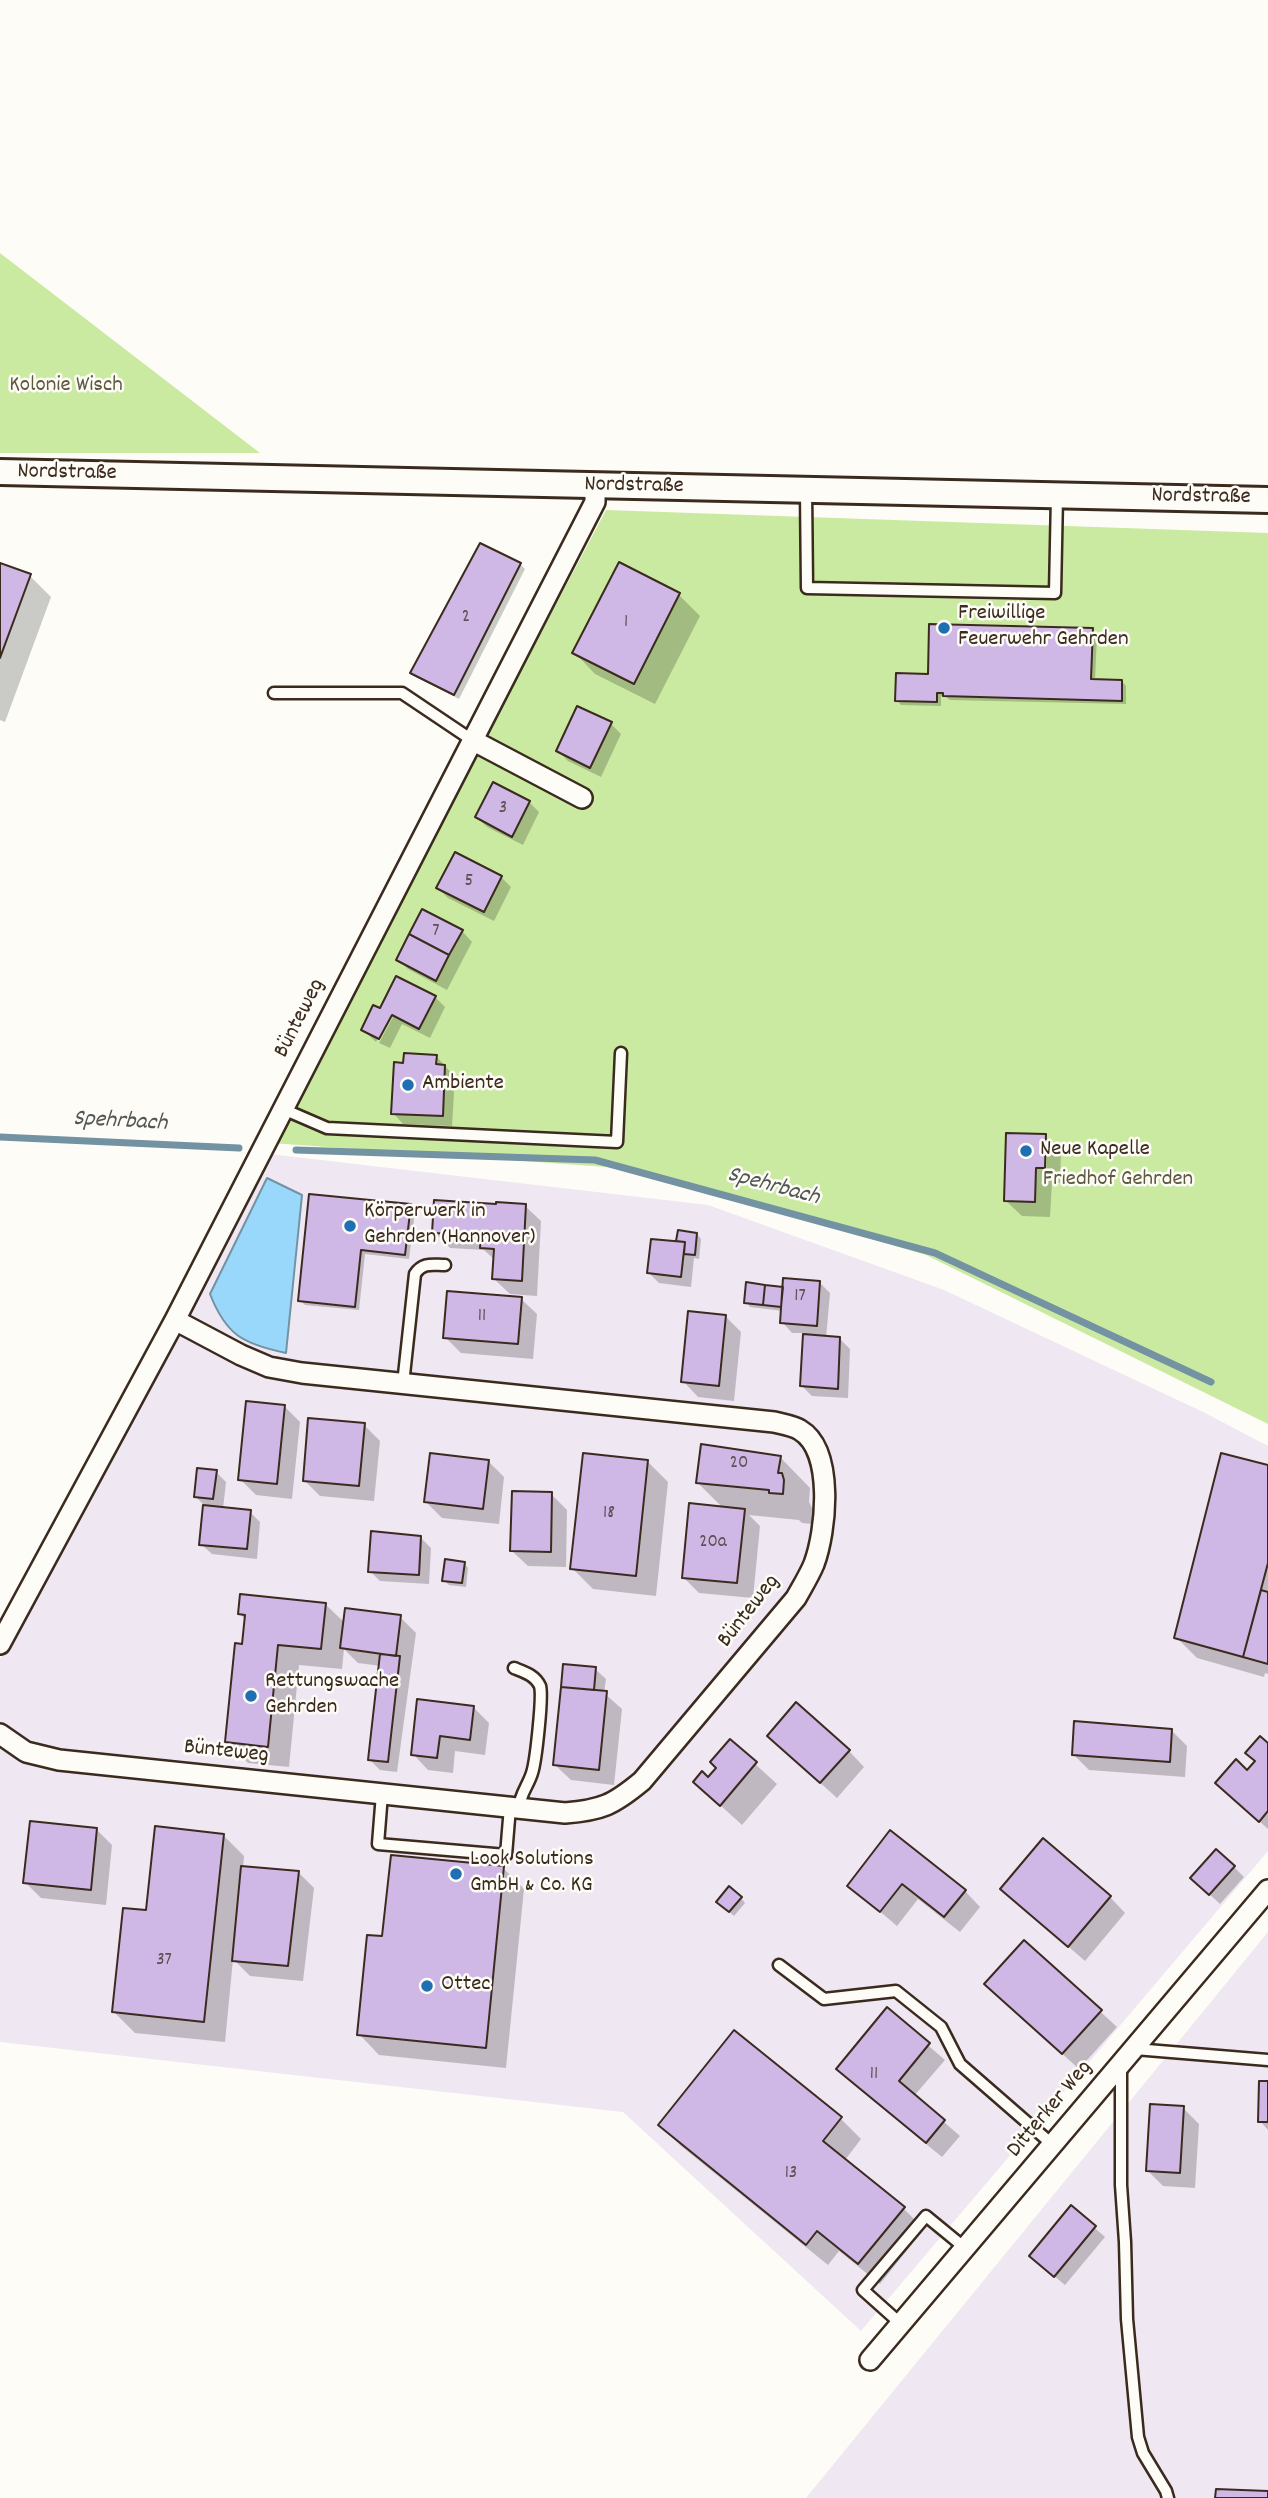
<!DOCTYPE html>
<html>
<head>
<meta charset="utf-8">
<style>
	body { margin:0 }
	canvas { display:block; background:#fdfcf7 }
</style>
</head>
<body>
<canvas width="1268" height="2498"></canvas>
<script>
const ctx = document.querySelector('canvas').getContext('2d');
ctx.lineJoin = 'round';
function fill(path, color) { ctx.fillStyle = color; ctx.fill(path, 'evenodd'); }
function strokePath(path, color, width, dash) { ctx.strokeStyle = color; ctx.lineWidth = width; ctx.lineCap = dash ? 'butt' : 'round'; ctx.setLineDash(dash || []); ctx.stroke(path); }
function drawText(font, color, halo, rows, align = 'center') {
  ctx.font = font + ' Dekko,sans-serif'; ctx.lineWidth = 5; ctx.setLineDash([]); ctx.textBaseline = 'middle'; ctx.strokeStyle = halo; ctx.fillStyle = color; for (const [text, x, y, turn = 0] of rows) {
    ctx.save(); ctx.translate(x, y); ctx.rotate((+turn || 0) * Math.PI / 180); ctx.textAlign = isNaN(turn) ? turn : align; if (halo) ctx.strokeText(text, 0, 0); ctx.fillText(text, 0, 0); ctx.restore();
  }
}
fill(new Path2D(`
	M269 1154 708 1205 944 1290 1203 1412 1268 1446V1851L861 2331 623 2112 0 2042V1659Z
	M1268 1932V2498H806Z`), '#efe7f2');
fill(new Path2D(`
	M0 253 260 453H0Z
	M606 510 1268 533V1424L926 1255 634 1169 271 1143Z`), '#cbeaa1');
const water = new Path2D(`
	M267 1178 302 1195 286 1353C243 1344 226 1335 210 1294Z`);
fill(water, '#99d8fa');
strokePath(water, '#7392a2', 2);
fill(new Path2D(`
	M520 564 525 569 459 699 416 677 412 672Z
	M0 565 30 576 51 597 5 722 0 720Z
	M679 595 700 616 655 704 595 674 575 653Z
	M1092 630 1097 635 1095 681H1122L1126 686V704L950 700 946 697 941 696V706L901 705 897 700Z
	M611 724 621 734 601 777 568 761 558 751Z
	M529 802 539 812 523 845 487 827 477 817Z
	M501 877 511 887 494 921 448 898 438 888Z
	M462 931 472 942 447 990 408 969 398 959Z
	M435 997 445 1007 430 1038 402 1024 390 1048 379 1043 393 1017H389L376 1042 363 1030 381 1011Z
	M436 1056 455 1077 452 1126 403 1124 393 1113 405 1065Z
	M1045 1136 1061 1152 1060 1183H1052L1050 1217 1022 1216 1006 1201ZM1044 1149H1047L1046 1177H1043Z
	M410 1206 415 1211 409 1259 365 1254 359 1310 305 1305 300 1300Z
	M525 1206 541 1221 537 1296 510 1294 494 1279 495 1260 484 1250 450 1248 434 1232Z
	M697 1234 701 1239 699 1259 694 1258 691 1287 659 1283 648 1272 681 1244 678 1241Z
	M819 1282 830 1293 826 1338 840 1339 850 1349 848 1398 812 1396 802 1386 805 1333H792L782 1322 783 1311 750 1307 746 1302Z
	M521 1299 537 1314 533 1359 461 1353 445 1337Z
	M725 1316 741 1332 734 1401 698 1397 683 1381Z
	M284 1406 300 1422 292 1499 256 1495 240 1479Z
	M364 1425 380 1441 374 1501 320 1496 304 1480Z
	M780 1457 810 1488 809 1502 814 1512 813 1524 802 1523 799 1520 749 1515 760 1526 753 1598 699 1593 683 1577 723 1508 698 1483Z
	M488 1461 504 1477 499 1524 442 1518 426 1502Z
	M647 1461 668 1482 656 1596 593 1589 572 1568Z
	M1268 1467V1674L1265 1673 1264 1677 1197 1658 1176 1637Z
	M216 1472 226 1482 223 1509 250 1512 260 1522 257 1559 212 1554 201 1544 205 1506 196 1497Z
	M551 1494 567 1510 566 1567 528 1566 512 1551Z
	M421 1538 431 1548 429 1584 380 1581 370 1571Z
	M464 1563 468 1568 466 1587 449 1585 444 1580Z
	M325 1604 345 1623 400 1617 416 1633 397 1772 380 1770 369 1759 381 1666 358 1663 344 1649 342 1669 299 1665 289 1767 248 1763 227 1742 244 1645 246 1620 240 1614Z
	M595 1669 606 1679 604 1693 622 1709 614 1785 571 1780 555 1765Z
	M473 1707 489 1723 485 1755 455 1751 453 1773 428 1770 413 1754Z
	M1171 1730 1187 1746 1185 1777 1089 1770 1073 1754Z
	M730 1741 777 1784 742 1825 695 1782 709 1779 718 1768Z
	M1268 1745V1829L1233 1798Z
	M785 1751H849L864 1767 837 1798Z
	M97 1830 112 1845 106 1905 41 1898 25 1882Z
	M891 1833 965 1891 980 1907 960 1932 918 1899 897 1926 849 1885Z
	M223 1835 244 1856 243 1868 298 1872 314 1888 303 1981 250 1976 233 1959 225 2042 135 2033 114 2012 148 1912Z
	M1234 1867 1244 1877 1220 1904 1203 1888Z
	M503 1868 524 1889 506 2068 379 2055 359 2034 384 1938Z
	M1002 1889 1110 1897 1125 1913 1085 1961Z
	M741 1898 745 1903 734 1916 723 1906Z
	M1025 1942 1117 2027 1079 2069 1002 1999Z
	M887 2010 945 2060 914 2096 960 2136 942 2157 854 2085 839 2069Z
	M1268 2083V2130L1260 2121Z
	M1183 2108 1199 2124 1195 2188 1163 2186 1147 2170Z
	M841 2119 861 2139 845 2160 903 2208 924 2229 880 2284 839 2251 828 2265 681 2146 660 2125Z
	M1072 2208 1105 2237 1065 2285 1042 2266Z`), '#0003');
strokePath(new Path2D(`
	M0 1137 239 1148
	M296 1150 595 1160 935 1253 1211 1382`), '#7392a2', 7);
const building = new Path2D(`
	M480 543 521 563 454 695 410 673Z
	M619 562 680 593 634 684 572 653Z
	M0 563 31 574 0 658Z
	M929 624 1093 628 1091 679 1122 680V701L943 696V693H937V702L895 701 896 673 928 674Z
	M577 706 612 722 590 768 556 751Z
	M493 782 530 801 512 837 475 817Z
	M455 852 502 876 484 912 436 888Z
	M422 909 463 930 449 955 409 934Z
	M409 934 449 955 436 981 396 960Z
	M396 976 436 996 419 1029 392 1015 379 1039 361 1030 373 1005 380 1008Z
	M404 1053 437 1055 436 1064 445 1065 443 1116 391 1114 394 1062 403 1063Z
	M1006 1133 1046 1134 1045 1168H1036L1035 1202 1004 1201Z
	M309 1194 411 1204 405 1255 361 1250 355 1307 298 1301Z
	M434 1200 496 1204V1202L526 1204 522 1281 492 1279 494 1249 480 1248 481 1235 432 1233Z
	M678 1230 697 1233 695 1255 684 1254 685 1242 676 1241Z
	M651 1239 685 1242 681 1277 647 1273Z
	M783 1278 820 1281 817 1326 780 1323Z
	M746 1282 765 1285 763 1305 744 1303Z
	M765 1285 783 1287 781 1307 763 1305Z
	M447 1291 522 1297 518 1344 443 1338Z
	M688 1311 726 1315 719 1386 681 1382Z
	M803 1334 840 1337 838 1389 800 1386Z
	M246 1401 285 1405 277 1484 238 1480Z
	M308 1418 365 1423 359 1486 303 1481Z
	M701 1444 781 1456 778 1473H782L784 1480 783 1494 769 1493V1490L696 1483Z
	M430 1453 489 1460 483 1509 424 1502Z
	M583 1453 648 1460 636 1576 570 1569Z
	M1221 1453 1268 1465V1563L1243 1657 1174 1638Z
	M197 1468 217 1470 213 1499 194 1497Z
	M512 1491 552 1492 551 1552 510 1551Z
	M689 1503 745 1509 737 1583 682 1578Z
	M203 1505 251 1510 247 1549 199 1545Z
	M371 1531 421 1536 419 1575 368 1572Z
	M445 1559 465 1562 462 1583 442 1581Z
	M1261 1590 1268 1592V1664L1243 1657Z
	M240 1594 326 1603 321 1649 278 1645 268 1747 225 1742 235 1643 242 1644 245 1615 238 1614Z
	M345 1608 401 1615 396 1656 340 1648Z
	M380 1654 400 1656 388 1762 368 1760Z
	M563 1664 596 1667 594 1690 561 1687Z
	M561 1687 607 1691 599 1770 553 1765Z
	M417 1699 474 1706 470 1740 440 1736 437 1758 411 1755Z
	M796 1702 850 1750 820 1783 767 1736Z
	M1074 1721 1172 1729 1170 1762 1072 1755Z
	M1260 1736 1268 1743V1811L1259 1822 1215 1783 1236 1759 1247 1770 1255 1761 1245 1753Z
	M730 1739 757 1762 720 1806 693 1782 702 1771 708 1777 716 1768 710 1762Z
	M30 1821 97 1828 91 1890 23 1883Z
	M155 1826 224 1834 204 2022 112 2012 123 1908 146 1910Z
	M890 1830 966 1890 944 1917 902 1884 880 1912 847 1886Z
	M1043 1838 1111 1896 1068 1947 1000 1889Z
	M1216 1849 1235 1866 1209 1895 1190 1878Z
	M391 1855 504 1866 486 2048 357 2035 367 1935 382 1936Z
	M241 1866 299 1871 288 1966 232 1961Z
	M729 1886 742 1897 729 1912 716 1902Z
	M1024 1940 1102 2010 1062 2054 984 1984Z
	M887 2007 930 2043 899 2081 945 2120 926 2143 836 2069Z
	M734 2030 842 2117 823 2141 905 2207 858 2264 817 2231 806 2245 658 2125Z
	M1259 2081H1268V2122H1258Z
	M1150 2104 1184 2106 1180 2173 1146 2171Z
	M1071 2205 1096 2226 1054 2277 1029 2256Z
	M1216 2489 1268 2491V2498H1215Z`);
fill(building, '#cfb7e6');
strokePath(building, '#3b2a1e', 2);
const service = new Path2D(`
	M806 491 807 588 1055 593 1057 496
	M274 693H402L472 740
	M283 1109 327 1128 617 1142 621 1053
	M403 1384 415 1274C423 1262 432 1265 445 1265
	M514 1668C524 1672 535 1675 540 1686 543 1696 536 1761 532 1773 528 1786 520 1794 519 1808
	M382 1794 378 1844 506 1855 510 1807
	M779 1965 824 1999 896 1991 941 2027 960 2064 1053 2145
	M1135 2049 1268 2060
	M1121 2066V2185L1125 2242 1127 2319 1138 2437 1143 2453 1166 2491 1168 2498
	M901 2324 863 2290 926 2216 965 2248`);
const minor = new Path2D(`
	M472 740 582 798
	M0 1644 175 1320 595 502V486
	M0 1734 26 1752 59 1760 565 1813C602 1810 613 1805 642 1781L796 1598C802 1587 809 1576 814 1564 826 1532 835 1451 800 1430 794 1426 782 1424 774 1422L302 1373 269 1367 241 1355 175 1320
	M870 2360 1268 1890`);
const tertiary = new Path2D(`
	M0 472 1268 500`);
strokePath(service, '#3b2a1e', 15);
strokePath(minor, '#3b2a1e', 24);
strokePath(tertiary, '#3b2a1e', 30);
strokePath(service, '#fdfcf7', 10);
strokePath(minor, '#fdfcf7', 19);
strokePath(tertiary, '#fdfcf7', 24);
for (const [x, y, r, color] of [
	[944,628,7,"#1f6fb2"],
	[408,1085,7,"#1f6fb2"],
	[1026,1151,7,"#1f6fb2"],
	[350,1226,7,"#1f6fb2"],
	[251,1696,7,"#1f6fb2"],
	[456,1874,7,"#1f6fb2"],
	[427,1986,7,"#1f6fb2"]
]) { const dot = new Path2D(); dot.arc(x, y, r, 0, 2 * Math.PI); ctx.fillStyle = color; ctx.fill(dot); strokePath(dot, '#fdfcf7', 2.5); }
drawText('19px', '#604d50', null, [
	["2",466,618],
	["1",626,623],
	["3",503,809],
	["5",469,882],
	["7",436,932],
	["17",800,1297],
	["11",482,1317],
	["20",739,1464],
	["18",609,1514],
	["20a",713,1543],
	["37",164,1961],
	["11",874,2075],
	["13",791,2174]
]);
drawText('23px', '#5f5a3f', '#fdfcf7', [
	["Kolonie Wisch",66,387],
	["Friedhof Gehrden",1118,1181]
]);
drawText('23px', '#3b2a1e', '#fdfcf7', [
	["Nordstraße",67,474,1],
	["Nordstraße",634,487,1],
	["Nordstraße",1201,498,1],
	["Bünteweg",301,1019,-63],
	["Bünteweg",750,1612,-52],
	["Bünteweg",226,1753,6],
	["Ditterker Weg",1051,2110,-50]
]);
drawText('23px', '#3b2a1e', '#fdfcf7', [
	["Freiwillige",958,615],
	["Feuerwehr Gehrden",958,641],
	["Ambiente",422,1085],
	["Neue Kapelle",1040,1151],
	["Körperwerk in",364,1213],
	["Gehrden (Hannover)",364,1239],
	["Rettungswache",265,1683],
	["Gehrden",265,1709],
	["Look Solutions",470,1861],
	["GmbH & Co. KG",470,1887],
	["Ottec",441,1986]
], 'left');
drawText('italic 24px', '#525655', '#fdfcf7', [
	["Spehrbach",120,1123,3],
	["Spehrbach",773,1188,15]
]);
</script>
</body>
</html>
